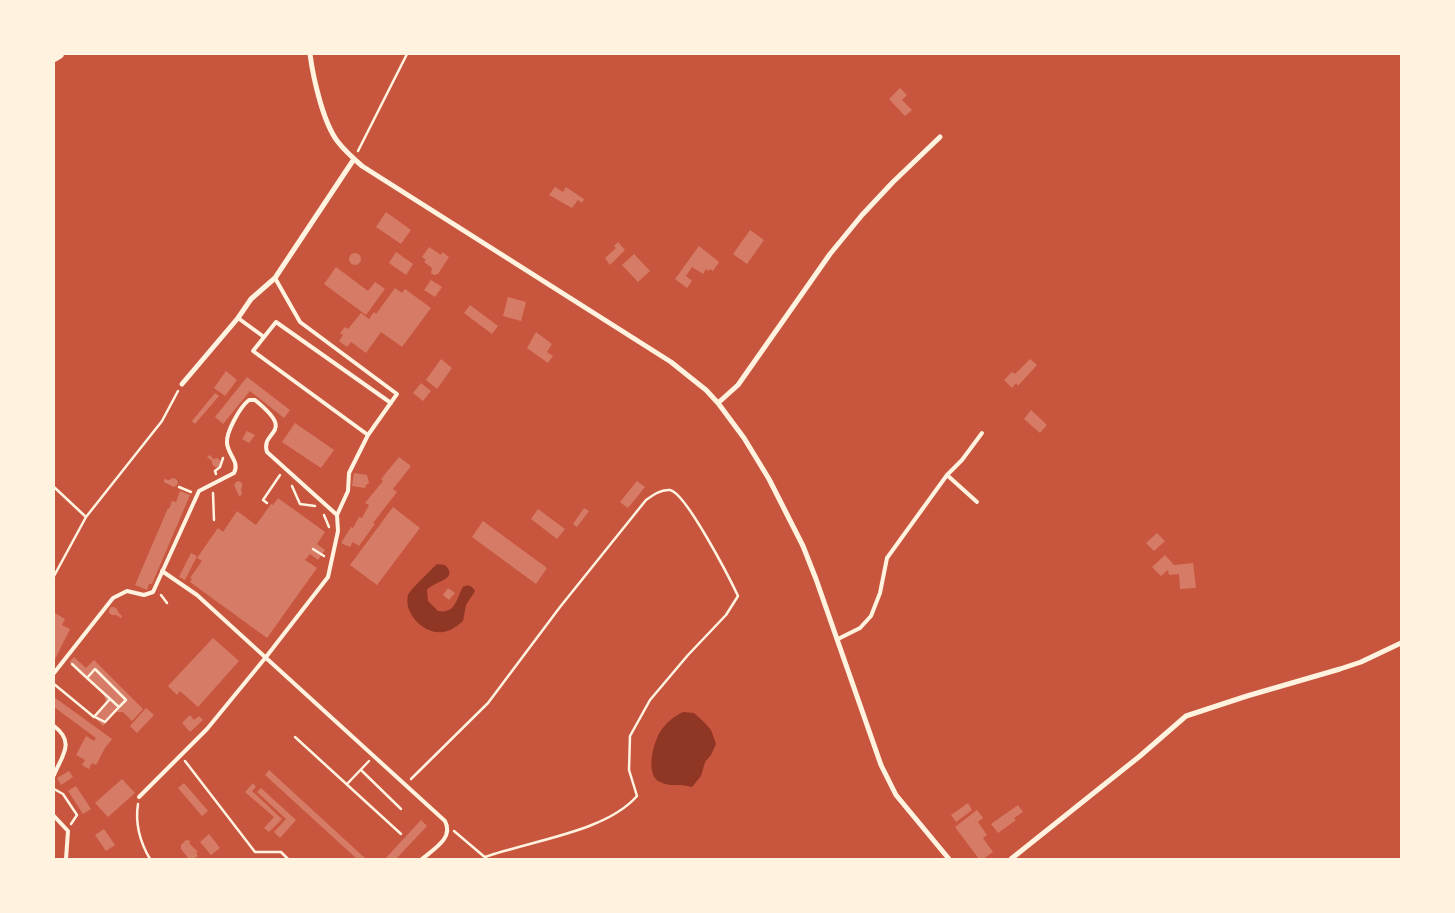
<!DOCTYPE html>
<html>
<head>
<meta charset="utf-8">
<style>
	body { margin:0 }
	#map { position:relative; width:1455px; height:913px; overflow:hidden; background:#c8553d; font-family:Manrope,sans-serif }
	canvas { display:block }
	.frame { position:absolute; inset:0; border:55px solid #fff3e0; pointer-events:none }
</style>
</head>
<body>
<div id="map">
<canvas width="1455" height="913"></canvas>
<div class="frame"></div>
</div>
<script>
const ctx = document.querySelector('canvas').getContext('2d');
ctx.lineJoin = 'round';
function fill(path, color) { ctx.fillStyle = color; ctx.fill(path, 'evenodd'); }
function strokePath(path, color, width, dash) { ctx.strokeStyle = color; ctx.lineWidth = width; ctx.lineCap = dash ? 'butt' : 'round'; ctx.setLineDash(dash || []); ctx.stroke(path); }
fill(new Path2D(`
	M437 564 445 565C460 580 433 581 427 590L428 601 438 611C456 614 456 599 463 587 469 584 472 586 475 591L466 605 463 621C457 626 451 631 443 632 425 635 403 614 408 595 409 591 433 568 437 564Z
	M683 712 694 713 704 722 711 730 716 744 711 755 705 762 701 776 692 787C680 783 669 788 658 781 645 772 654 739 662 729 668 721 675 716 683 712Z`), '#8f3625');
fill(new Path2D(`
	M900 88 907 95 902 100 912 110 905 116 889 99Z
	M555 187 563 192 566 187 584 199 582 203 578 200 572 208 549 195Z
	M386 212 411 230 401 244 376 227Z
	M750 230 764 240 747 264 733 254Z
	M618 242 625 250 610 265 605 258 616 248 614 246Z
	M699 246 719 262 713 271 710 269 708 271 706 269 703 274 692 267 686 276 692 281 687 288 675 279Z
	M429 247 441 255 442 252 449 257 438 274 434 275 431 273 432 268 424 262 426 260 422 257Z
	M396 252 413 264 406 275 389 263Z
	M349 259a6 6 0 1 1 12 0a6 6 0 1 1-12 0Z
	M634 254 650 271 638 282 622 265Z
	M336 267 368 291 375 282 385 289 366 315 324 284Z
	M431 280 442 287 435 297 424 290Z
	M395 288 402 293 405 289 431 308 402 347 381 332 366 353 351 342 347 347 339 341 343 335 340 333 345 327 348 329 361 313 369 319 374 312 376 314Z
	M508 297 526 302 521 321 503 316Z
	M470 305 498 326 492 334 464 313Z
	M536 332 552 344 547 352 553 356 548 363 527 348Z
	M441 359 452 368 437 389 426 380Z
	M1030 359 1037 365 1018 386 1016 383 1012 388 1004 380 1012 372 1015 374Z
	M226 371 237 380 225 396 214 388Z
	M247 377 290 410 284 418 250 391 223 424 215 417Z
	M421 383 431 391 423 401 413 393Z
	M215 393 219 396 195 424 192 421Z
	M1031 410 1047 425 1040 433 1024 419Z
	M295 423 334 450 321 468 282 442Z
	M247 431 255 435 249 443 242 439Z
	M210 455 213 459 218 458 220 461V464L218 467H215L212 464V461L207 457Z
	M399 457 411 466 393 489 397 492 373 523 375 524 359 546 353 542 350 547 341 543 351 527 353 528 359 517 362 518 369 505 365 503 383 481 381 479Z
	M354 473 367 475 369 483 366 485 365 488 352 486Z
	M173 478 176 479 178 482 177 485 174 487 164 482V479L169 480Z
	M239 481 242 483V487L241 489 242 495 239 496 234 485 236 482Z
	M637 481 645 487 628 508 620 502Z
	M180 491 190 495 152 584H149L147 590 135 585 168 508 169 509 172 501 176 502Z
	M278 498 325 532 317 544 325 550 318 560 310 554 305 560 317 568 267 638 190 582 192 579 190 578 202 561 197 558 218 528 223 532 237 511 256 525 271 504 273 505Z
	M393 507 420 528 377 585 350 565Z
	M584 508 589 511 577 527 573 524Z
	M538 509 565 529 557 539 531 519Z
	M483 521 547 568 536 584 472 537Z
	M1157 533 1165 541 1154 551 1146 543Z
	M191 553 197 556 185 580 179 577Z
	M1165 555 1174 565 1193 563 1196 588 1180 589 1179 574 1169 575 1168 570 1161 576 1152 567Z
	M448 588 455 593 449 600 443 595Z
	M111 607H114L117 609 118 612 122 616 121 618 116 615H112L109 613V610Z
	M55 613 65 619 62 625 70 629 54 661Z
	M213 638 239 661 198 707 180 691 177 695 168 686Z
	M74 657 86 668 94 660 143 709 132 721 123 712H116L103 726 93 716 106 702 104 695 69 662Z
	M54 697 112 739 105 748 96 765 92 763 89 769 82 765 85 760 76 755 86 736 94 741 96 738 54 707Z
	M146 708 154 715 137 733 130 726Z
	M190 715 194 720 199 716 203 720 190 732 182 723Z
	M269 770 366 859H357L265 775Z
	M69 771 73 777 61 785 57 778Z
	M122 779 135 793 108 817 95 803Z
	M184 783 208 811 202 816 178 788Z
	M253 783 256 787 252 791 282 819 269 832 264 828 274 817 245 792Z
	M76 786 91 809 83 814 68 791Z
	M261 788 296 820 280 838 274 832 286 819 257 792Z
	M968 803 972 810 956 822 951 815Z
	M1018 805 1023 812 1014 818 1016 820 998 833 991 824Z
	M977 810 983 818 978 822 987 835 983 838 993 852 983 859H979L955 827Z
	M421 820 427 826 396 859H385Z
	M104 829 115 845 106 851 95 835Z
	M209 834 220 848 211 855 200 842Z
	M186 840 191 841 189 843 198 852 196 853 198 856 193 859H189L181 849V845Z`), '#d67c66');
strokePath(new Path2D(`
	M358 151 407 54
	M216 474 215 471 220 467 223 458
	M292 486 300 504 315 506
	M54 487 86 517
	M179 487 191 492
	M213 493 214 520
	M267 503 263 500 280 475
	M324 515 329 527
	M313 549 324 556
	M54 576 86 517 162 421 178 391
	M161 595 167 603
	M72 664 87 678 95 669 126 700 119 707 87 678
	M54 684 94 717 110 699
	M95 717 105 722 119 707
	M295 737 401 834
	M185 761 255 852H281L288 859
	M361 770 401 809
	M411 779 488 703 560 607 646 500C653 495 661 489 670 490 686 493 730 579 738 596L726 615 688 655 650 700 630 736 629 770 637 796C606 832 529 841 485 857
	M347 784 369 761
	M54 789 63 794 77 815 71 824
	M138 804C135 823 140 842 150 859
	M454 831 487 859`), '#fff3e0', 2.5);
strokePath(new Path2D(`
	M238 318 264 337
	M368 435 253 351 276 322 391 403
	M947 475 977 502
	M162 571 197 595 445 821C454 838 434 849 422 859
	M838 639 860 628 871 616 880 593 887 558 947 475 962 460 982 433
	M54 673 113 598 127 591 144 595 153 592 199 491 234 473C240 462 228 455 227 443 226 432 240 407 249 400H255C298 435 260 429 267 452L337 515
	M54 726C75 742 63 754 54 775
	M139 797 207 729 266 657 328 577 338 531 337 515 348 491 349 473 368 435 397 394 300 322 275 278
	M54 816 68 831 66 859`), '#fff3e0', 4);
strokePath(new Path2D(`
	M310 54C313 77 323 123 338 142 345 151 354 159 362 166L671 362 706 390 718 403 744 438 769 479 803 546 816 579 881 765 896 795 949 859
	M182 384 238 318 251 299 275 278 354 159
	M718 403 738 385 830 254 862 215 893 182 940 137
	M1011 859 1140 756 1186 716 1247 696 1340 669 1361 662 1401 643`), '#fff3e0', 5);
strokePath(new Path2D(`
	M54 57 59 54`), '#fff3e0', 10);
</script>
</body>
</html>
